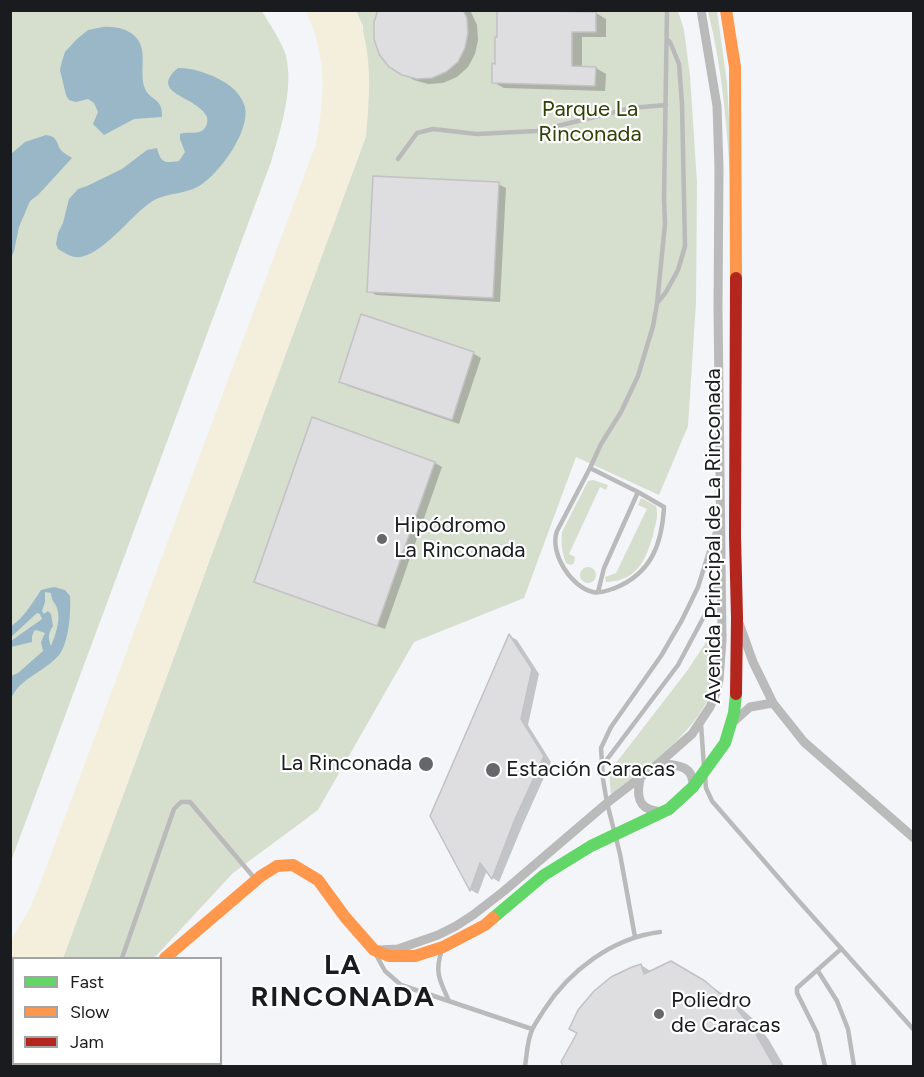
<!DOCTYPE html>
<html>
<head>
<meta charset="utf-8">
<style>
	body { margin:0 }
	#map { position:relative; width:924px; height:1077px; overflow:hidden; background:#f3f5f9; font-family:Figtree,sans-serif }
	canvas { display:block }
	.frame { position:absolute; inset:0; border:12px solid #1a1b1e; pointer-events:none }
	.legend { position:absolute; left:12px; top:957px; width:210px; height:108px; box-sizing:border-box; background:#fff; border:2px solid #a3a4a5; margin:0; padding:8px 10px; list-style:none; font-size:18px; color:#1a1b1e }
	.legend li { display:flex; align-items:center; gap:12px; height:30px }
	.legend b { width:30px; border:2px solid #a3a4a5 }
</style>
</head>
<body>
<div id="map">
<canvas width="924" height="1077"></canvas>
<div class="frame"></div>
<ul class="legend">
<li><b style="height:8px;background:#63d668"></b>Fast</li>
<li><b style="height:8px;background:#ff974d"></b>Slow</li>
<li><b style="height:8px;background:#b3261e"></b>Jam</li>
</ul>
</div>
<script>
const ctx = document.querySelector('canvas').getContext('2d');
ctx.lineJoin = 'round';
function fill(path, color) { ctx.fillStyle = color; ctx.fill(path, 'evenodd'); }
function strokePath(path, color, width, dash) { ctx.strokeStyle = color; ctx.lineWidth = width; ctx.lineCap = dash ? 'butt' : 'round'; ctx.setLineDash(dash || []); ctx.stroke(path); }
function drawText(font, color, halo, rows, align = 'center') {
  ctx.font = font + ' Figtree,sans-serif'; ctx.lineWidth = 4.5; ctx.setLineDash([]); ctx.textBaseline = 'middle'; ctx.strokeStyle = halo; ctx.fillStyle = color; for (const [text, x, y, turn = 0] of rows) {
    ctx.save(); ctx.translate(x, y); ctx.rotate((+turn || 0) * Math.PI / 180); ctx.textAlign = isNaN(turn) ? turn : align; if (halo) ctx.strokeText(text, 0, 0); ctx.fillText(text, 0, 0); ctx.restore();
  }
}
fill(new Path2D(`
	M11 11H262C270 25 281 40 286 56 294 89 280 131 271 162L11 861Z
	M356 11H678L684 30 690 76 697 182 696 302 688 426 659 495 576 457 524 598 414 642 318 810 233 873 154 958H63L366 136 363 26Z
	M708 11H717L727 83 731 153V190C727 129 723 71 708 11Z
	M593 480 608 485 606 490 600 487 569 554 575 557 574 563 571 565 566 563C562 553 561 543 562 532L588 481Z
	M641 498 656 506C659 516 655 525 653 535 646 560 637 581 606 582L605 577 616 573 647 509 638 505Z
	M580 575a8 8 0 1 1 16 0a8 8 0 1 1-16 0Z
	M714 630C715 646 717 664 714 681 705 727 646 768 611 795L609 772 687 671Z
	M24 1064H95L94 1066H23Z`), '#d6dece');
fill(new Path2D(`
	M306 11H356C373 50 370 94 366 136L63 958H14V1064H24L23 1066H11V940L29 910 38 889 316 144C325 95 327 58 306 11Z`), '#f4efdc');
fill(new Path2D(`
	M103 27C113 26 123 28 131 33 150 46 139 68 144 86 149 102 163 96 162 117L134 119 104 135 93 124 98 112 94 103 88 99 76 102 69 100 66 95 60 70 62 61 65 52 77 39 88 30Z
	M178 68C192 68 204 72 217 78 229 84 241 93 245 107 250 131 221 171 202 184 187 195 166 192 151 202 131 215 99 260 75 257 68 256 64 252 58 249L56 244 58 233 63 223 69 199 78 189 87 186 122 169 147 150 157 148C161 164 165 163 179 161L185 152 180 139V134C187 131 197 135 203 130 207 127 208 121 207 117 198 96 147 94 178 68Z
	M46 135C60 137 55 145 63 152 65 154 69 156 72 158L38 195 30 201 19 227 14 251 11 258V154L25 142Z
	M54 587 65 590 70 596C71 613 69 642 59 655 54 661 47 666 41 670 28 679 18 684 11 698V676L18 673 43 651 41 642 45 633 36 630 34 631 32 636V642L11 647V641L42 619 40 614 37 613 11 637V626C24 618 33 602 41 590ZM45 592 51 593C51 601 57 604 58 612 60 622 55 636 51 646 48 638 48 633 53 626L51 614 48 611 44 614 42 611 45 602Z`), '#99b7c7');
fill(new Path2D(`
	M380 10H470L477 25 478 40 475 54 468 67 457 77 443 83 428 84 414 80 403 74Z
	M596 13 606 19V37H582V68H596L606 74 605 91 504 88 493 82Z
	M498 184 506 188 500 302 376 295 369 291Z
	M362 316 474 354 481 358 459 424 348 386 341 381Z
	M435 463 442 467 385 629 264 585Z
	M510 636 517 640 539 674 528 725 551 762 523 824 499 882 493 878 487 870 478 894 471 890 432 816Z
	M641 965 652 972 693 974 732 1000 752 1018 769 1040 784 1066H565L563 1062Z`), '#0003');
const building = new Path2D(`
	M378 10H463L467 18 468 33 465 48 458 62 446 72 432 78 417 79 402 75 389 67 379 54 374 39V22Z
	M497 10 596 12V32H572V66L596 67 595 86 492 83V63L495 64V37H497Z
	M373 176 499 182 493 298 367 292Z
	M361 314 474 352 452 420 339 382Z
	M312 417 435 462 377 626 254 582Z
	M509 634 532 669 521 719 544 756 515 819 492 879 480 863 470 891 430 816Z
	M671 961 705 981 736 1008 753 1029 774 1066H563L561 1062 577 1033 569 1029 578 1010 594 991 611 977 632 967 641 964 644 974Z`);
fill(building, '#dedddf');
strokePath(building, '#c2c1c3', 1.5);
strokePath(new Path2D(`
	M398 159 417 133 433 129 477 134 537 131 631 108 666 105
	M658 302 666 292 678 270 685 246 682 104 679 64 670 42 667 39
	M590 468 601 444 621 412 638 376 653 326 657 304 665 224 664 200 667 10
	M590 468 638 492 664 507C662 543 652 573 615 588 609 590 600 594 593 592 571 587 549 553 557 531Z
	M598 592 604 568 638 492
	M701 724 704 767
	M602 766 678 665 709 607 718 582
	M705 775 706 788 712 801 797 899 914 1030
	M635 937 620 854 607 803 603 779 601 748 611 727 661 656 682 620 698 587 718 523
	M442 950C434 972 440 981 449 1001
	M375 953 385 971 401 985 532 1029
	M122 958 174 809 181 802H190L256 880
	M818 971 837 1001 848 1029 854 1066
	M82 1066 83 1064
	M525 1066C527 1055 527 1041 532 1030 535 1023 540 1017 544 1010 569 971 612 938 660 932
	M825 1066 817 1033 797 993V988L841 949`), '#bababa', 4.5);
strokePath(new Path2D(`
	M739 623 753 662 773 703 804 742 914 838
	M731 724 750 707 773 703
	M659 763C677 765 694 765 693 787
	M640 779C638 789 636 804 649 809 653 811 659 811 663 813
	M379 950 398 949 438 935 456 926 473 915 504 891 607 803 659 763 692 734 710 707 716 693 719 680 722 640 718 308 719 168 717 106 701 10
	M103 1066 104 1064`), '#bababa', 9);
strokePath(new Path2D(`
	M493 918 544 875 591 846 669 809 693 787 725 743 734 713 736 694`), '#63d668', 12);
strokePath(new Path2D(`
	M726 10 735 67 736 278
	M165 958 261 876 277 866 293 865 318 880 345 917 374 950 389 956H415L443 947 485 925 493 918`), '#ff974d', 12);
strokePath(new Path2D(`
	M736 278 735 536 737 618 736 694`), '#b3261e', 12);
for (const [x, y, r, color] of [
	[382,539,6,"#66676b"],
	[426,764,8,"#66676b"],
	[493,770,8,"#66676b"],
	[659,1014,6,"#66676b"]
]) { const dot = new Path2D(); dot.arc(x, y, r, 0, 2 * Math.PI); ctx.fillStyle = color; ctx.fill(dot); strokePath(dot, '#fff', 2); }
drawText('22px', '#2e4103', '#fff', [
	["Parque La",590,110],
	["Rinconada",590,135]
]);
drawText('22px', '#1a1b1e', '#fff', [
	["Hipódromo",394,526],
	["La Rinconada",394,551],
	["La Rinconada",412,764,"right"],
	["Estación Caracas",506,770],
	["Poliedro",671,1001],
	["de Caracas",671,1026]
], 'left');
drawText('22px', '#1a1b1e', '#fff', [
	["Avenida Principal de La Rinconada",714,536,-90]
]);
ctx.letterSpacing = '1.5px';
drawText('bold 28px', '#1a1b1e', '#fff', [
	["LA",343,966],
	["RINCONADA",343,998]
]);
ctx.letterSpacing = '0px';
</script>
</body>
</html>
